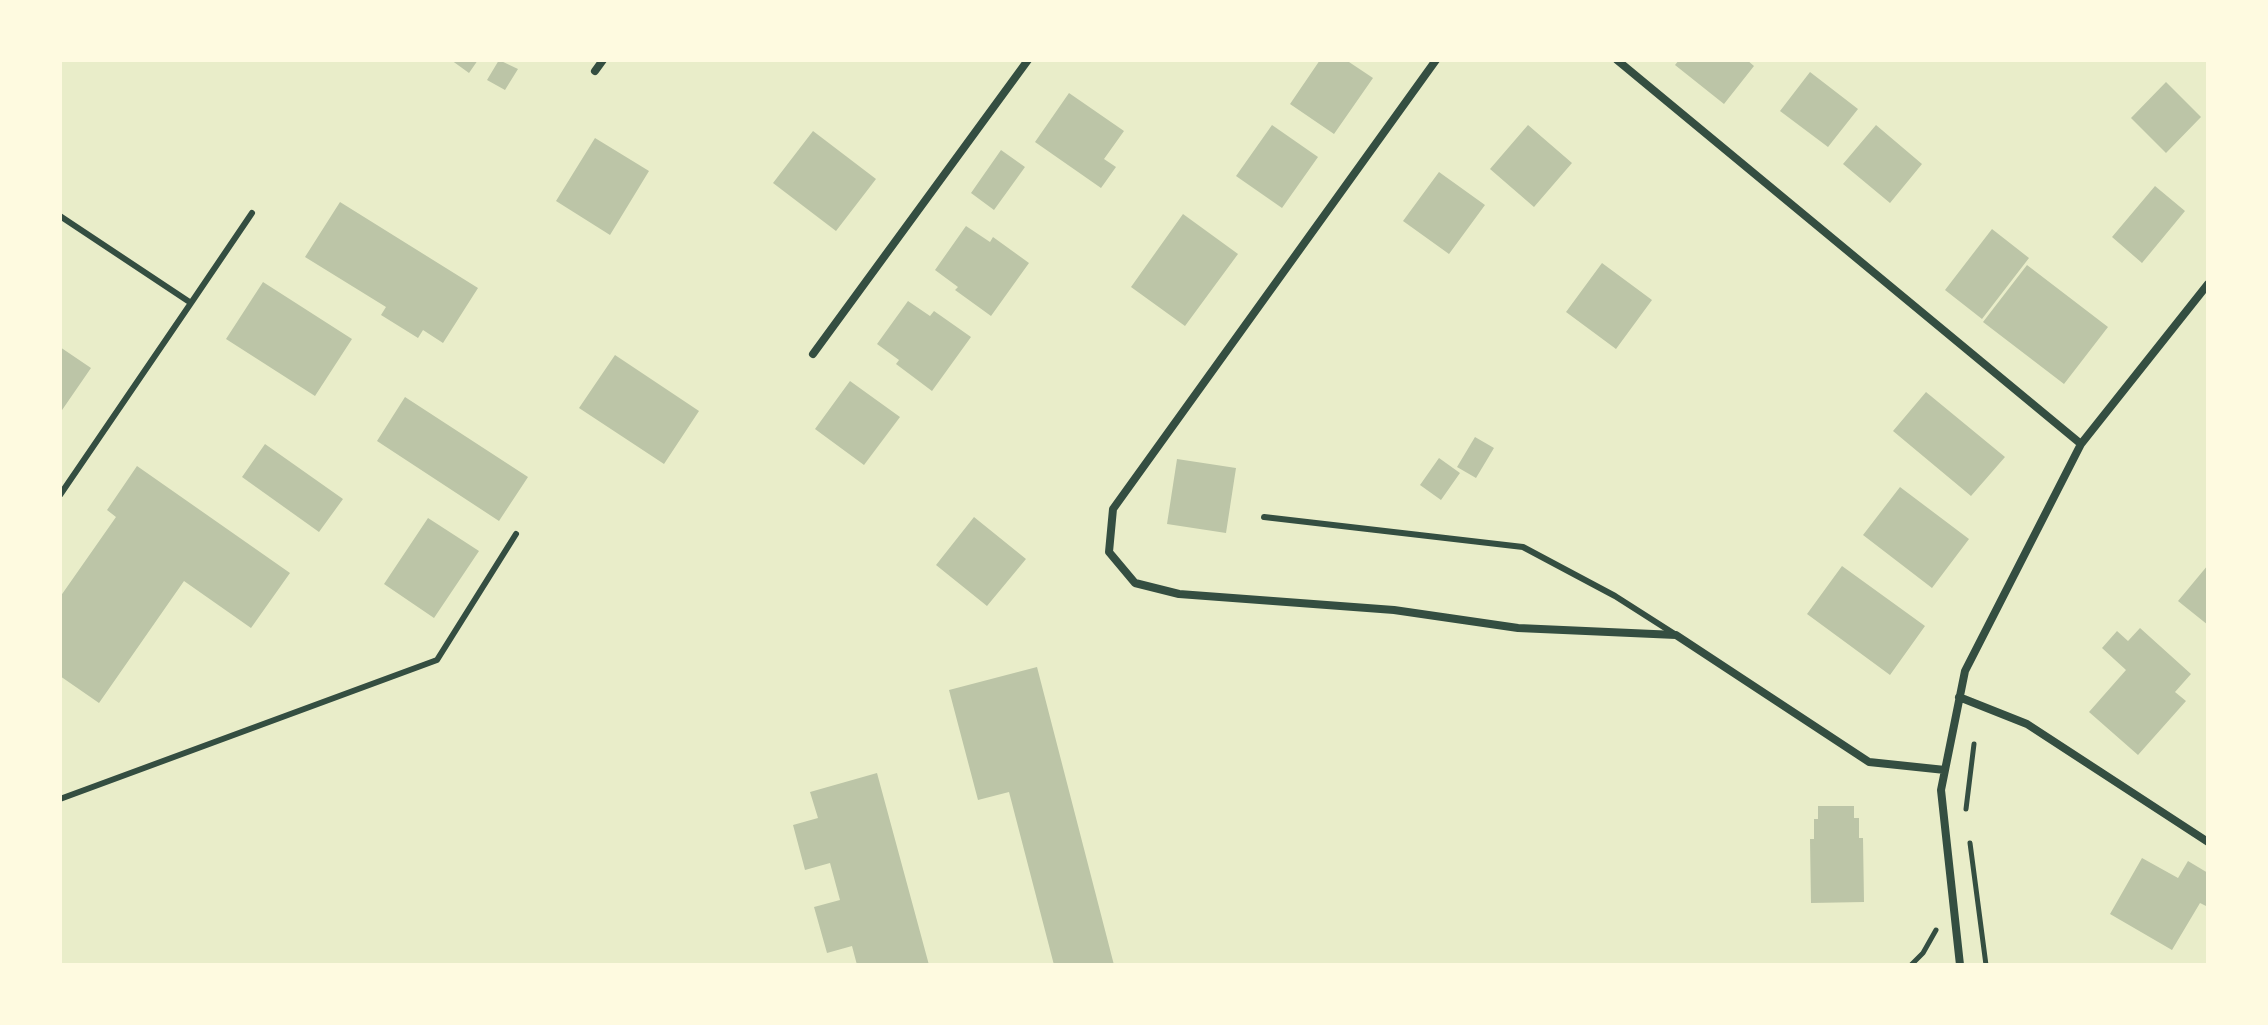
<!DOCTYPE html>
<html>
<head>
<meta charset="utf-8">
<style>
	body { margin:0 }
	#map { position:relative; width:2268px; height:1025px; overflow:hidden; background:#e9edc9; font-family:"DejaVu Sans",sans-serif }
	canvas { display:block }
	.frame { position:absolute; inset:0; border:62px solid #fefae0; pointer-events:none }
</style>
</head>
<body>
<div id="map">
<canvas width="2268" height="1025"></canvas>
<div class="frame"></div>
</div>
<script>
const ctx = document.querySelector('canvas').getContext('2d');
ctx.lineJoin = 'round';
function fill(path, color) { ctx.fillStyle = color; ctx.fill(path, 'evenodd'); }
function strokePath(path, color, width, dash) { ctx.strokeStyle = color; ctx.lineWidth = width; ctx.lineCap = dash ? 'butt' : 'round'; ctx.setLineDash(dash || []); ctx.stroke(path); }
fill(new Path2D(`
	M451 60H478L469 73Z
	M499 60 518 69 505 90 487 80Z
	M1320 60H1346L1373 78 1334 134 1290 104Z
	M1679 60H1747L1754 66 1724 104 1675 65Z
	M1810 72 1858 109 1828 147 1780 111Z
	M2166 82 2201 117 2166 153 2131 118Z
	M1069 93 1124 131 1104 159 1116 167 1101 188 1035 142Z
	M1272 125 1318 157 1282 208 1236 176Z
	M1528 125 1572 163 1534 207 1490 169Z
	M1876 125 1922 164 1890 203 1843 164Z
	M813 131 876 179 836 231 773 183Z
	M595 138 649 171 610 235 556 201Z
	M1001 150 1025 167 994 210 971 193Z
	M1439 172 1485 205 1449 254 1403 221Z
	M2155 186 2185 211 2142 263 2112 237Z
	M340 202 478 288 443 343 423 330 418 338 381 315 386 307 305 257Z
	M1183 214 1238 254 1185 326 1131 287Z
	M966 226 990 242 993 237 1029 263 991 316 955 290 958 287 935 270Z
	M1992 229 2029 258 1982 319 1945 290Z
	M1602 263 1652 300 1616 349 1566 312Z
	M2027 265 2108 327 2064 384 1983 322Z
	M263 282 352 339 315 396 226 339Z
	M908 301 930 316 934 311 971 337 932 391 896 364 899 360 877 344Z
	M60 347 91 368 60 413Z
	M615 355 699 411 664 464 579 408Z
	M850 381 900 417 864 465 815 429Z
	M1926 392 2005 457 1971 496 1893 431Z
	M405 397 528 477 499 521 377 441Z
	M1475 437 1494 448 1476 478 1457 467Z
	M265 444 343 499 319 532 242 477Z
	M1439 458 1460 473 1441 500 1420 485Z
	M1177 459 1236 468 1226 533 1167 524Z
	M137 466 290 573 251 628 184 581 99 703 60 676V597L116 517 107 510Z
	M1900 487 1969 539 1932 588 1863 535Z
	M974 517 1026 559 987 606 936 565Z
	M428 518 479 551 434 618 384 584Z
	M2208 565V625L2178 601Z
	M1842 566 1925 626 1890 675 1807 614Z
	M2140 628 2191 674 2175 692 2186 701 2138 755 2089 712 2126 670 2102 648 2117 631 2128 641Z
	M1037 667 1114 965H1054L1009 792 978 800 949 690Z
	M877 773 929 965H857L852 946 827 953 814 907 840 900 830 863 805 870 793 825 818 818 810 792Z
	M1818 806H1854V818H1859V838H1863L1864 902 1811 903 1810 839H1814V819H1818Z
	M2142 858 2178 878 2188 861 2208 873V907L2200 903 2172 950 2110 914Z`), '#bcc5a7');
strokePath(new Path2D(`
	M1966 809 1974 744
	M1970 843 1986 965
	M1911 965 1923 953 1936 930`), '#344e41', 5);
strokePath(new Path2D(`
	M60 216 191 303 60 495
	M191 303 252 213
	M1264 517 1523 547 1615 596 1673 633
	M60 799 437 660 516 534`), '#344e41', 6);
strokePath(new Path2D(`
	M1436 60 1113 509 1109 552 1135 583 1179 594 1394 610 1518 628 1676 635 1869 762 1945 770
	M1617 60 2081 444
	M595 71 603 60
	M813 354 1028 60
	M1959 697 2027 724 2208 842
	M1960 965 1941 790 1965 671 2081 444 2208 284`), '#344e41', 8);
</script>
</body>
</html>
